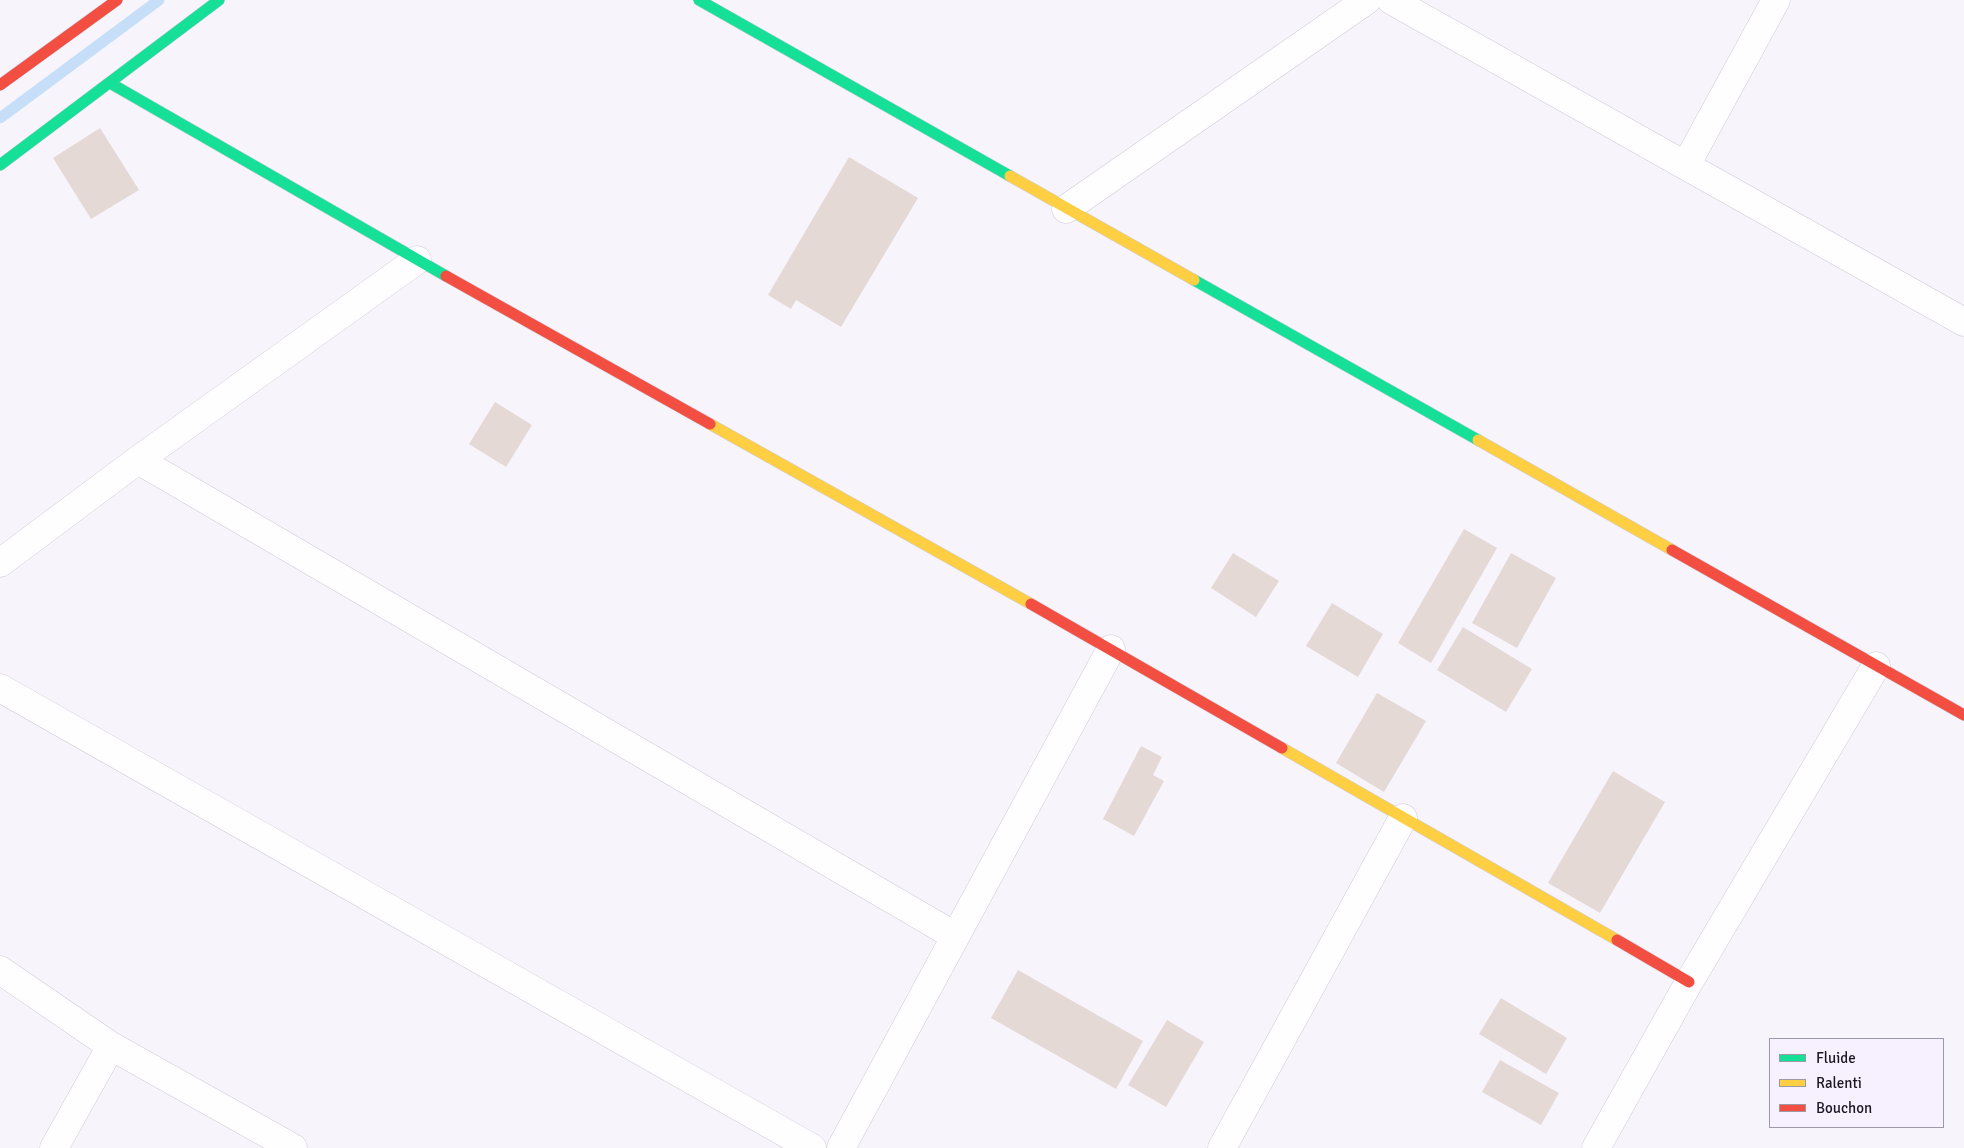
<!DOCTYPE html>
<html>
<head>
<meta charset="utf-8">
<style>
	body { margin:0 }
	#map { position:relative; width:1964px; height:1148px; overflow:hidden; background:#f7f4fc; font-family:Signika,sans-serif }
	canvas { display:block }
	.legend { position:absolute; left:1769px; top:1038px; width:175px; height:90px; box-sizing:border-box; background:#f6f0ff; border:1px solid #9e99a7; margin:0; padding:6px 9px; list-style:none; font-size:15px; color:#1b1622 }
	.legend li { display:flex; align-items:center; gap:10px; height:25px }
	.legend b { width:25px; border:1px solid #9e99a7 }
</style>
</head>
<body>
<div id="map">
<canvas width="1964" height="1148"></canvas>
<ul class="legend">
<li><b style="height:6px;background:#16e098"></b>Fluide</li>
<li><b style="height:6px;background:#ffcf43"></b>Ralenti</li>
<li><b style="height:6px;background:#f24e42"></b>Bouchon</li>
</ul>
</div>
<script>
const ctx = document.querySelector('canvas').getContext('2d');
ctx.lineJoin = 'round';
function strokePath(path, color, width, dash) { ctx.strokeStyle = color; ctx.lineWidth = width; ctx.lineCap = dash ? 'butt' : 'round'; ctx.setLineDash(dash || []); ctx.stroke(path); }
function fill(path, color) { ctx.fillStyle = color; ctx.fill(path, 'evenodd'); }
strokePath(new Path2D(`
	M0 118 159 0`), '#c6def8', 11);
fill(new Path2D(`
	M100 128 139 190 91 219 53 158Z
	M849 157 918 198 841 327 796 300 791 309 768 295Z
	M495 402 532 425 506 467 469 444Z
	M1464 529 1497 548 1431 663 1398 643Z
	M1233 553 1279 581 1256 617 1211 588Z
	M1511 553 1556 578 1517 648 1472 623Z
	M1332 603 1383 634 1358 677 1306 646Z
	M1463 627 1532 669 1506 712 1437 670Z
	M1377 693 1426 721 1384 792 1336 763Z
	M1141 746 1162 757 1153 775 1164 781 1134 836 1103 819Z
	M1613 771 1665 802 1600 913 1548 883Z
	M1018 970 1143 1041 1116 1089 991 1018Z
	M1501 998 1567 1038 1546 1074 1479 1034Z
	M1167 1020 1204 1042 1166 1107 1128 1085Z
	M1500 1060 1559 1093 1541 1125 1482 1092Z`), '#e5d9d6');
const street = new Path2D(`
	M1391 0 1964 322
	M1686 165 1776 0
	M1066 209 1367 0
	M138 460 955 936
	M0 563 138 460 417 260
	M0 688 812 1148
	M0 970 111 1046 293 1148
	M54 1148 111 1046
	M841 1148 1111 649
	M1222 1148 1403 818
	M1596 1148 1689 982 1876 666`);
const fast = new Path2D(`
	M699 0 1010 176
	M110 83 446 276
	M0 165 219 0
	M1194 280 1478 440`);
const slow = new Path2D(`
	M1010 176 1194 280
	M710 424 1031 604
	M1478 440 1672 550
	M1282 748 1617 940`);
const jam = new Path2D(`
	M0 85 117 0
	M446 276 710 424
	M1672 550 1964 715
	M1031 604 1282 748
	M1617 940 1689 982`);
strokePath(street, '#cfccd6', 29);
strokePath(fast, '#cfccd6', 12);
strokePath(slow, '#cfccd6', 12);
strokePath(jam, '#cfccd6', 12);
strokePath(street, '#fefdff', 28);
strokePath(fast, '#16e098', 11);
strokePath(slow, '#ffcf43', 11);
strokePath(jam, '#f24e42', 11);
</script>
</body>
</html>
